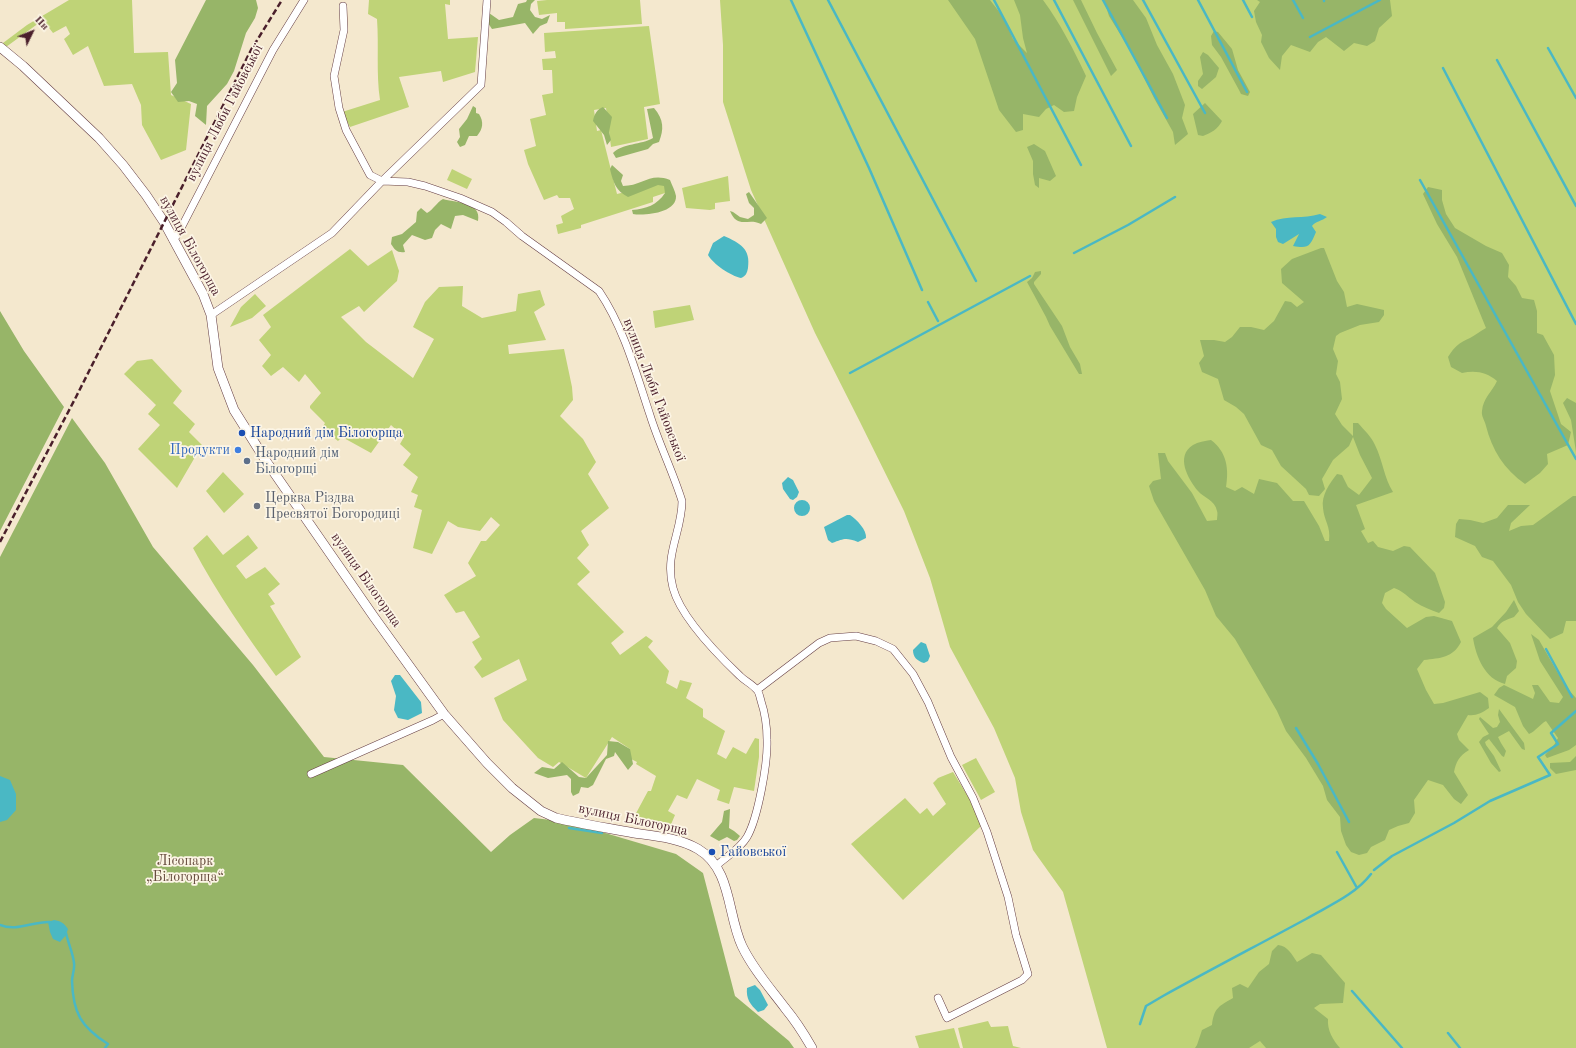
<!DOCTYPE html>
<html>
<head>
<meta charset="utf-8">
<style>
	body { margin:0 }
	#map { position:relative; width:1576px; height:1048px; overflow:hidden; background:#f4e8ce; font-family:"Old Standard TT",serif }
	canvas { display:block }
	.north { position:absolute; left:12px; top:12px; width:40px; height:40px; -webkit-text-stroke:3px #fcf5e5; paint-order:stroke; rotate:47deg; font-size:11px; font-weight:700; line-height:16px; text-align:center; color:#4a1f2b }
	.north::after { content:''; display:block; margin:auto; width:14px; height:18px; background:#4a1f2b; clip-path:polygon(50% 0,100% 100%,50% 72%,0 100%) }
</style>
</head>
<body>
<div id="map">
<canvas width="1576" height="1048"></canvas>
<div class="north">Пн</div>
</div>
<script>
const ctx = document.querySelector('canvas').getContext('2d');
ctx.lineJoin = 'round';
function fill(path, color) { ctx.fillStyle = color; ctx.fill(path, 'evenodd'); }
function strokePath(path, color, width, dash) { ctx.strokeStyle = color; ctx.lineWidth = width; ctx.lineCap = dash ? 'butt' : 'round'; ctx.setLineDash(dash || []); ctx.stroke(path); }
function drawText(font, color, halo, rows, align = 'center') {
  ctx.font = font + ' "Old Standard TT",serif'; ctx.lineWidth = 3.5; ctx.setLineDash([]); ctx.textBaseline = 'middle'; ctx.strokeStyle = halo; ctx.fillStyle = color; for (const [text, x, y, turn = 0] of rows) {
    ctx.save(); ctx.translate(x, y); ctx.rotate((+turn || 0) * Math.PI / 180); ctx.textAlign = isNaN(turn) ? turn : align; if (halo) ctx.strokeText(text, 0, 0); ctx.fillText(text, 0, 0); ctx.restore();
  }
}
fill(new Path2D(`
	M69 0H132L134 53 168 52 171 95 191 104 186 150 161 160 142 125 141 105 132 84 104 86 88 46 73 55 64 39 70 34 66 26 53 33 43 20 6 47 3 43 27 25Z
	M369 0H450V5L445 4 448 39 478 37 475 72 443 82 441 71 399 77 409 107 350 127 342 112 380 100C376 73 379 46 377 19L368 14Z
	M547 0H640L642 24 565 29V22H557V13L539 15 537 1Z
	M720 0H1576V1048H1107L1063 892 1033 850 1021 812 1015 778 994 728 950 647 930 578 904 511 860 422 815 333 751 190 723 102V45Z
	M649 26 660 104 644 107 648 139 611 147 606 108 594 110 597 131 601 130 617 194 665 182 668 192 653 197V202L581 225V228L558 234 556 225 563 223 561 216 574 209 570 198H559L557 195 544 200 528 164 524 150 536 146 530 119 546 115 542 95 553 93 552 70H543L542 59 556 58 555 51 545 52 544 33Z
	M452 169 472 179 467 189 447 180Z
	M728 176 730 201 715 203V209L710 210 686 208 682 188Z
	M350 249 368 266 392 250 399 271 397 281 364 312 359 306 341 317 366 342 413 378 434 339 413 327 425 302 439 287 463 286 462 306 482 318 516 311 518 294 540 290 545 305 534 312 546 340 508 345 509 354 564 349 572 387 573 400 560 416 583 439 596 462 588 474 609 508 581 531 589 545 577 558 590 572 577 584 624 632 611 643 620 655 646 636 653 641 648 647 669 671 666 683 677 689 680 680 692 683 686 698 703 709V717L725 731 717 754 726 759 733 747 746 754 755 738 759 739V757L754 791 734 787 729 804 717 800 720 790 697 779 687 799 677 795 668 811 675 815 669 829 634 817 648 791H651L656 776 636 764 637 762 627 757 630 749 612 737 586 778 559 762 553 767 538 758 503 720 494 698 527 680 519 659 482 678 474 667 482 659 472 642 480 637 464 611 456 613 444 595 476 576 468 563 481 541H486L500 525 491 517 480 531 458 527 448 521 432 554 413 548 422 510 414 507 418 495 411 492 418 477 403 465 411 454 400 444 404 437 391 425 371 453 342 437 338 441 322 428 325 423 310 408V406L321 393 305 374 299 382 283 367 271 376 262 366 271 355 259 340 271 327 263 315Z
	M255 294 266 306 252 318 230 327 241 307Z
	M690 305 694 320 655 328 653 311Z
	M152 359 182 391 173 403 195 424 189 432 202 445 177 488 138 449 160 425 148 414 156 405 124 374 137 361Z
	M223 472 244 494 224 513 206 491Z
	M207 535 223 555 248 535 258 548 236 566 246 579 265 567 280 584 268 594 275 604 270 606 301 657 276 676C246 635 217 593 193 548Z
	M976 758 995 792 981 800 962 765Z
	M953 772 969 798 981 826 903 900 851 844 905 798 920 814 927 808 933 816 946 804 933 783 938 778Z
	M988 1021 991 1027 1008 1026 1013 1046 1021 1048H963L958 1028Z
	M954 1028 960 1048H919L915 1036Z`), '#bfd377');
fill(new Path2D(`
	M206 0H256L258 8 255 18 246 33 234 71 227 84 207 106 206 125 195 116 197 104 189 101 178 102 171 92 177 83 175 60Z
	M527 0H535L531 4 530 10 535 17 542 19 550 15 547 23 540 26 533 34 525 23 492 29 488 23 489 13 499 20 513 17 518 4 526 2Z
	M948 0H990L1004 18 1013 39 1027 53 1023 38 1020 15 1014 0H1043C1060 23 1074 50 1086 76L1077 97 1074 111 1064 112 1054 105 1046 109 1039 117 1023 114V130L1016 132 999 110 975 39Z
	M1073 0H1081L1097 33 1117 70 1111 76Z
	M1104 0H1133L1146 18 1157 45 1173 74 1185 105 1182 118 1188 134 1175 145 1173 132 1154 98 1130 50 1109 16Z
	M1257 0H1390L1392 16 1379 28 1375 41 1367 46 1354 43 1344 51 1326 37 1318 42 1310 52 1291 45 1282 56 1280 70 1269 58 1261 42 1262 35 1256 22 1254 11 1260 2Z
	M1214 31 1218 32 1232 49 1238 70 1250 92 1248 96 1241 94 1239 90 1221 57 1212 45 1211 36Z
	M1203 52 1208 55 1219 68 1216 77 1202 89 1198 86V81L1203 74 1200 57Z
	M1205 103 1222 121C1218 129 1211 133 1203 136L1198 135 1193 114Z
	M473 106 476 108V113L479 114C484 122 483 129 477 136H469L465 145 460 147 457 142 460 137 459 129 467 119Z
	M603 107 612 117 609 132 611 140 607 145 604 135 593 121C594 115 597 109 603 107Z
	M654 108C664 120 664 129 659 142L653 144 648 149 616 158 613 153C623 143 641 145 653 138L647 109Z
	M1034 144 1045 151 1056 176 1050 181 1039 178V188L1035 185 1033 174V161L1027 147Z
	M612 165 623 175 621 181 623 186C642 186 650 172 670 180 672 185 675 191 676 196 677 213 644 216 633 214L632 210C646 209 657 205 665 193L664 186 658 185 628 197C616 191 613 182 610 169Z
	M1428 187 1442 190V200L1446 214 1455 228 1486 246 1502 253 1509 265 1508 277 1516 286 1522 298 1534 300 1537 311V333L1543 335 1554 355 1555 375 1550 391 1561 424 1571 432 1568 445 1547 454 1548 464 1540 473 1525 484C1504 469 1492 450 1486 426 1485 421 1481 416 1482 411 1483 398 1492 392 1497 381 1487 372 1475 370 1462 373L1451 367 1448 357C1455 346 1459 343 1470 338 1476 335 1480 331 1486 328L1457 257 1437 224 1423 194Z
	M749 192 767 218 761 224C748 217 738 230 730 211L733 212 740 217 748 219 754 215V208L749 203 746 194Z
	M443 199C455 203 482 201 478 221L463 215 455 216 451 229 441 224 435 230 432 238 425 240 412 235 403 245 405 252C397 253 395 250 391 244L392 237 402 234 416 222 417 212 421 208 427 213C434 209 436 203 443 199Z
	M1321 248H1324L1337 281 1344 292 1347 307 1357 304 1384 310V315L1379 322 1360 325 1340 333 1336 336 1333 349 1338 361 1336 374 1340 382 1342 399 1335 414 1342 425 1353 436V423H1358C1364 430 1371 436 1375 445 1383 461 1384 478 1393 492L1356 505 1365 529 1361 531 1368 543 1373 541 1378 547 1393 551 1404 546 1410 547 1435 573 1445 602 1444 608 1439 613C1431 610 1423 607 1415 602 1408 597 1403 591 1394 588L1385 593 1382 603 1386 609 1407 628 1426 617 1434 616 1452 621 1461 642C1453 658 1440 658 1424 660L1417 669 1426 690 1434 704 1443 703 1480 692 1488 698 1489 708C1482 713 1476 716 1468 715L1457 734 1459 740 1469 750C1459 756 1456 762 1454 772L1468 795 1461 804 1454 799 1443 785 1428 780 1414 800 1415 813 1409 823 1398 826 1389 830 1385 840 1371 847 1367 853 1359 855 1351 852 1346 845 1341 831 1340 817 1327 800 1323 786 1306 758 1286 731 1277 711 1235 639 1216 616 1205 590 1154 501 1149 486 1153 481 1161 479 1158 453H1165L1168 461 1192 493 1207 521 1217 520C1217 517 1218 513 1217 511 1215 500 1204 498 1198 491 1188 479 1175 456 1193 445 1198 442 1205 441 1211 440 1227 452 1229 469 1226 487L1235 491 1242 487 1254 494 1259 479 1277 483 1293 501H1304L1319 526 1325 541H1329C1331 526 1324 521 1323 508 1321 495 1330 483 1337 474L1342 475 1348 487 1359 495 1372 478 1360 455 1353 437 1349 446 1333 460 1322 479 1325 489 1319 496 1309 495 1306 489 1281 466 1272 450 1261 445 1244 414 1236 407 1224 400 1218 379 1202 372 1199 363 1204 356 1200 340H1214L1225 342 1232 337 1240 327H1251L1264 330 1274 321 1285 301 1291 302 1297 307 1304 302 1282 283 1281 269 1292 259Z
	M1041 271V274L1034 282V284L1062 326 1070 347 1080 364 1082 374H1079L1050 326 1046 317 1027 282 1032 278 1035 272Z
	M0 311 24 351 64 407 0 531Z
	M1567 398 1576 403V452L1571 420 1563 403Z
	M72 418 105 463 153 547 253 665 324 757 403 765 491 852 510 835 534 818 568 822 676 854 703 873 735 996 789 1041 794 1048H0V557Z
	M1573 496H1576V621H1566L1563 633 1550 639 1526 614 1518 602 1511 585 1493 561 1482 557 1475 546 1455 537 1456 524 1459 519 1470 520 1483 523 1497 518 1508 505H1530L1511 523 1509 531 1521 526 1533 525Z
	M1514 600 1519 611 1514 617C1507 620 1502 620 1497 628L1510 643 1517 661 1516 668 1507 676 1505 684C1485 679 1476 657 1473 638L1492 627 1506 612Z
	M1531 634 1539 640 1566 687 1576 698V745L1569 750 1547 758 1545 755 1554 745 1558 738 1546 721C1540 724 1536 731 1529 734L1523 726 1515 707 1494 695 1499 688 1504 685 1533 699 1535 693 1532 685H1538L1550 702 1559 703 1563 697 1540 661Z
	M1499 709 1524 743 1525 750 1522 749 1509 731 1498 737 1501 743 1506 751 1504 757 1502 756 1489 739 1485 742 1486 745 1494 756 1501 771 1499 772 1491 763 1479 742 1483 737 1489 734 1479 719 1480 717 1493 728 1497 727 1500 722 1498 715Z
	M608 741 618 742 630 749 633 764 628 770 615 752 614 756 606 759 593 785 588 788 581 787 579 793 573 796 571 792V779L567 775 548 778 534 773 542 767 554 769 562 762 579 777 586 778 607 755Z
	M1576 756V770L1556 774 1550 768V763L1570 762Z
	M730 809 729 828 734 831 740 836 737 840 734 841 727 837 719 841 710 836 722 822 724 811Z
	M1278 945C1288 946 1292 955 1297 962L1312 953 1321 955 1345 983 1343 1003 1320 1004 1314 1008 1328 1019C1327 1030 1333 1040 1340 1048H1266L1260 1041 1249 1048H1195L1197 1045 1202 1030 1212 1025C1214 1008 1219 1006 1233 998L1232 988 1240 984 1248 988 1259 972 1269 964 1272 951Z`), '#97b568');
fill(new Path2D(`
	M1320 214 1327 217C1322 221 1316 221 1312 226L1316 232C1310 246 1309 249 1293 246L1299 234 1283 244 1278 242 1276 237V229L1271 222C1287 215 1303 219 1320 214Z
	M724 236C740 243 751 249 748 268 747 273 746 276 741 278 731 276 713 264 708 255L713 243Z
	M788 477 793 480 799 492 797 497 793 500 790 499 783 489 782 483Z
	M794 508a8 8 0 1 1 16 0a8 8 0 1 1-16 0Z
	M847 515H850C857 520 867 530 866 538L858 542C845 537 844 539 832 543L828 540 824 527Z
	M921 642 926 644 930 656 928 661 924 663C917 661 913 657 913 650Z
	M395 675H400L421 702 422 713 408 720 398 718 394 710 396 696 391 681Z
	M0 776 10 780 16 794V810L7 820 0 822Z
	M54 920C61 921 64 923 68 929L66 935 60 942 53 939 50 932 48 922Z
	M755 985 760 990 768 1005 764 1010 758 1012C750 1004 746 999 747 988Z`), '#4ab8c4');
strokePath(new Path2D(`
	M791 0 869 168 922 290
	M828 0 976 281
	M994 0 1081 165
	M1054 0 1131 146
	M1103 0 1167 118
	M1143 0 1205 113
	M1198 0 1247 92
	M1243 0 1252 17
	M1293 0 1303 18
	M1324 0V1
	M1310 37 1380 0
	M1548 48 1576 98
	M1497 60 1576 206
	M1443 68 1576 324
	M1420 180 1576 459
	M1074 253 1128 225 1175 197
	M928 302 938 321
	M850 373 1030 276
	M1546 649 1572 697
	M1296 728 1318 764 1349 822
	M569 828 602 833
	M1337 852 1357 888
	M1374 870 1392 856 1454 823 1490 801 1550 775 1538 757 1558 744 1551 733 1576 711
	M0 925C17 932 34 921 50 922
	M66 933C68 943 73 953 74 963 75 969 72 975 72 981 73 1013 81 1027 108 1044L105 1048
	M1352 991 1402 1048
	M1140 1024 1146 1006 1163 996C1210 970 1258 945 1306 919 1328 906 1355 895 1371 874
	M1448 1033 1460 1048`), '#4ab8c4', 2.5);
const minor = new Path2D(`
	M343 6 344 30 334 76 339 108 346 130 370 175 382 181 408 182 425 186 460 198 492 212 506 222 522 236 599 291C624 328 636 373 650 415 659 444 673 472 682 501 682 532 664 554 673 588 681 618 718 655 740 676 745 681 752 684 757 690 759 692 760 697 761 701 765 713 767 727 767 740 768 762 758 818 747 837 740 849 726 857 716 866
	M173 240 178 234 273 50 304 0
	M211 315 332 233 382 181 481 85 487 0
	M757 690 819 643 830 638 856 636 876 641 893 649 913 674 928 702 951 757 973 798 987 832 1008 897 1016 935 1028 974 1022 980 947 1018 938 998
	M311 774 433 720 444 714`);
const tertiary = new Path2D(`
	M0 47 23 66 99 138 123 165 146 195 164 222 203 294 211 315 218 368 234 410 266 461 374 617 444 714 487 763 512 788 541 811 556 818C582 824 608 828 634 833 655 836 679 838 698 849 732 869 727 914 742 946 753 969 770 988 785 1008 795 1020 804 1034 812 1048`);
strokePath(minor, '#643d43', 8);
strokePath(tertiary, '#643d43', 10);
strokePath(minor, '#fff', 7);
strokePath(tertiary, '#fff', 9);
strokePath(new Path2D(`
	M0 542 76 397 251 50 282 0`), '#4a1f2b', 2.5, [6, 3]);
for (const [x, y, r, color] of [
	[242,433,4,"#1a4fb4"],
	[238,450,4,"#3f7fe0"],
	[247,461,4,"#5c6f8a"],
	[257,506,4,"#6b7280"],
	[712,852,4,"#1a4fb4"]
]) { const dot = new Path2D(); dot.arc(x, y, r, 0, 2 * Math.PI); ctx.fillStyle = color; ctx.fill(dot); strokePath(dot, '#fcf5e5', 1.5); }
drawText('14px', '#4a1f2b', '#fcf5e5', [
	["вулиця Люби Гайовської",225,113,-63],
	["вулиця Білогорща",190,246,61],
	["вулиця Люби Гайовської",654,390,69],
	["вулиця Білогорща",366,580,55],
	["вулиця Білогорща",633,820,12]
]);
drawText('14px', '#164399', '#fcf5e5', [
	["Народний дім Білогорща",250,433],
	["Гайовської",720,852]
], 'left');
drawText('14px', '#366cbe', '#fcf5e5', [
	["Продукти",230,450]
], 'right');
drawText('14px', '#4e5e75', '#fcf5e5', [
	["Народний дім",255,453],
	["Білогорщі",255,469]
], 'left');
drawText('14px', '#5b616d', '#fcf5e5', [
	["Церква Різдва",265,498],
	["Пресвятої Богородиці",265,514]
], 'left');
drawText('14px', '#674c3e', '#fcf5e5', [
	["Лісопарк",185,861],
	["„Білогорща“",185,877]
]);
</script>
</body>
</html>
